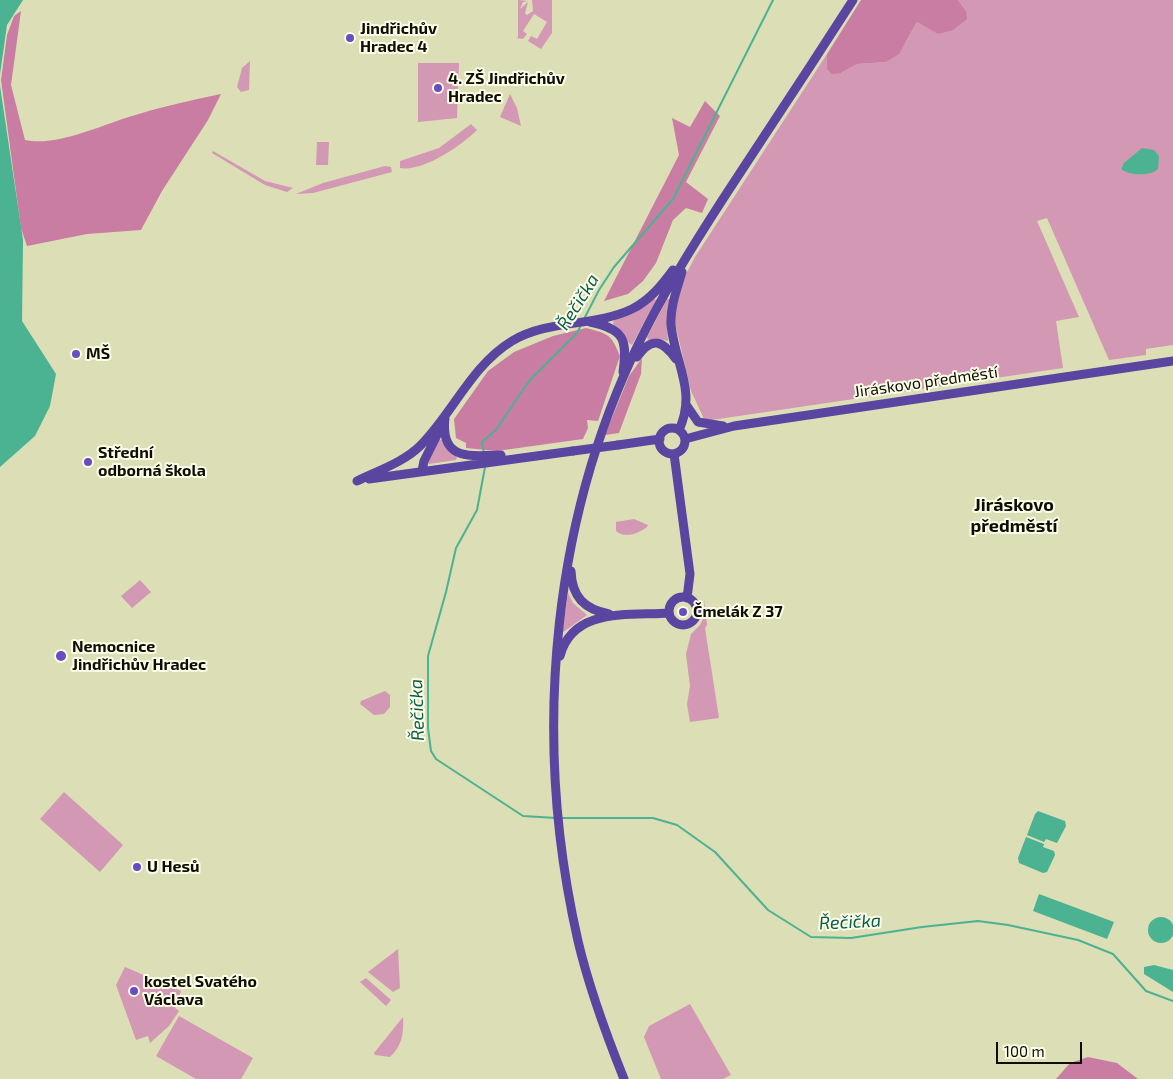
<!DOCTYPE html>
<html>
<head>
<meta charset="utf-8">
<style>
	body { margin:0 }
	#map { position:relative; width:1173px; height:1079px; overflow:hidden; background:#dcdeb5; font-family:"Exo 2",sans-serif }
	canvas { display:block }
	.scale { position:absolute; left:996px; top:1042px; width:86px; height:22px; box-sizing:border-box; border:2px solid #0d0d02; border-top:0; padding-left:6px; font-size:15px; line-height:18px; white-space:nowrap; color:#0d0d02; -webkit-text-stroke:4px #fcfde8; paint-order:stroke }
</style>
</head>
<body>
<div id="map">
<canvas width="1173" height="1079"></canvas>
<div class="scale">100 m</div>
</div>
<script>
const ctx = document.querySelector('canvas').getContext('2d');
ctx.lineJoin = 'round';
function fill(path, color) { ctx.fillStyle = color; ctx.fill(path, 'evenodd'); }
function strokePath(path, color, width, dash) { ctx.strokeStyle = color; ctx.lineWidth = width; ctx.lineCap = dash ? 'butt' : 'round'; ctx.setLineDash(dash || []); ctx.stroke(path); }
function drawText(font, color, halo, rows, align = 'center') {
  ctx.font = font + ' "Exo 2",sans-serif'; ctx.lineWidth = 4; ctx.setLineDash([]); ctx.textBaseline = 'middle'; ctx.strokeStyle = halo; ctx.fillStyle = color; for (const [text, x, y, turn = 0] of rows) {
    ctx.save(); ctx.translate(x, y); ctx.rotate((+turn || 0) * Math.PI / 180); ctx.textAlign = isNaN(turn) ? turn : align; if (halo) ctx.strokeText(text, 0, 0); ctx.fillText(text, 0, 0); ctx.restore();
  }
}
fill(new Path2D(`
	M518 0 528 1 523 2 520 9 528 2 525 13 527 15 533 11 532 0H552V33L541 49 528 41 531 36 537 39 547 22 534 14 523 31 527 34 523 39 516 38 518 37Z
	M958 0H1173V345L1146 349V355L1109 360 1047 218 1037 221 1079 317 1056 321 1063 368 705 421 691 391 675 323 677 300 685 276 695 257 827 54V69L841 73 857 64 886 62 906 42 917 22 939 34 966 11Z
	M250 61 249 90 241 92 237 87 242 68Z
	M418 63H459L457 118 418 122Z
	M510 94 517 108 521 126 500 117Z
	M471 124 477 130C461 146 423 172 400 168V161L439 148Z
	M317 142H329L328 165H316Z
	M213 151 265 181 293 188 287 192 265 185 212 153Z
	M385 166 391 167 392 172 313 193 296 194 323 183Z
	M654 298 656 300 632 345C625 342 621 329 613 324L614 320 634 313Z
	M667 299H670L667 324 668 341 656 338 648 340 647 337Z
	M438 439 442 440 444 445 457 457 456 460 429 464 427 461Z
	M634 519 648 525 647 527C639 533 625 539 616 531V522Z
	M140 580 151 592 132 608 121 596Z
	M568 593 573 603 587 615 562 633Z
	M704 600 707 625 705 628 719 718 690 722 687 704 690 686 686 654 691 634 700 625 704 617Z
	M385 691 390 695V707L384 714 374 715 360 704 361 701Z
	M64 792 123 845 100 872 40 819Z
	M398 949 400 988 393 992 368 972Z
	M125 967 181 991 175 1008 179 1011 169 1026 150 1043 148 1036 136 1040 116 985Z
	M366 978 391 1000 386 1006 360 982Z
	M690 1004 731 1075 723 1079H661L644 1037 649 1026Z
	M179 1016 253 1058 241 1079H196L156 1056Z
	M403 1017C404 1033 402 1046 390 1057L375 1055 374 1053Z`), '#d398b3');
fill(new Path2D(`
	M861 0H958L966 11 967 19 953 30 938 34 917 22 899 54 886 62 857 64 841 73 832 74 827 69V54Z
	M21 11 11 85 25 140C56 147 102 125 132 116 161 107 191 100 221 94L208 120 162 191 141 230 87 234 27 246 21 228 1 80 7 35 14 16Z
	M705 101 720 116 686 182 708 199 702 213 686 208 673 220 656 263 643 281 628 294 604 301 679 155 672 118 690 127Z
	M586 328C609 334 611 334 620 356L598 421 587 420 588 428 583 439 497 451 466 448V443L456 438 454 419 488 371 514 352 553 336Z
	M642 358 641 374 619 433 605 435 629 376Z
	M1088 1057 1117 1063 1138 1079H1056L1070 1063Z`), '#ca7da2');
fill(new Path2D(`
	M0 0H23L7 25 0 74Z
	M0 86 23 240 22 321 56 374 50 406 35 436 0 467Z
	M1142 148 1154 150 1159 156 1158 169C1151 176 1130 176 1121 169L1124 163Z
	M1038 811 1065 821 1066 826 1057 843 1046 839 1044 842 1027 835 1035 814Z
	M1026 837 1044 844 1043 847 1054 851 1055 855 1047 872 1043 873 1019 863 1018 858Z
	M1039 894 1114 922 1107 939 1033 911Z
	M1148 930a13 13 0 1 1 26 0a13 13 0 1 1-26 0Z
	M1154 965 1173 970V992L1144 974V967Z`), '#4bb292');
strokePath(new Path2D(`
	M584 319 599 290 614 267 673 199 773 0
	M484 453 482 442 496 430 529 381 577 333 581 325
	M485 467 477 510 456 548 446 592 428 656V728L431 751 436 759 523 816 556 818
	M561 818H653L677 825 715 852 768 910 811 937 851 938 922 927 978 921 1008 925 1078 940 1113 954 1146 991 1173 1001`), '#4bb292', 2);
strokePath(new Path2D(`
	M590 322C623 329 628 338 623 372
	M637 357C652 336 662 340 676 359
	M687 406 698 422 723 426
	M445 418C440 461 470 456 501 455
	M659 441a13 13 0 1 1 26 0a13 13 0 1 1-26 0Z
	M679 430C697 391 675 364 671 325 670 307 677 289 682 272
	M685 439 734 426 1173 361
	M618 445 660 439
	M674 454 690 574 687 598
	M422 471 424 461 444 421
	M369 479 573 451
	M357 481C377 471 404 462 420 446 453 413 471 366 512 341 549 319 594 327 632 309 650 300 662 285 673 270
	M571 571C572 597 584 609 609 614
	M669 611a14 14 0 1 1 28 0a14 14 0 1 1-28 0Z
	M560 656C573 607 629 616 669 613
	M624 1079C606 1034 589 988 578 941 531 735 551 509 650 321 676 271 707 223 738 176 777 117 815 59 853 0`), '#5a45a1', 9);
strokePath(new Path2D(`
	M573 451 618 445`), '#5a45a1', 9);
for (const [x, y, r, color] of [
	[350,38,5,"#694bc4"],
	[438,88,5,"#694bc4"],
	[76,354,5,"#694bc4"],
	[88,462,5,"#694bc4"],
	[683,612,5,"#694bc4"],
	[61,656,6,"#694bc4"],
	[137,867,5,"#694bc4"],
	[134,991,5,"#694bc4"]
]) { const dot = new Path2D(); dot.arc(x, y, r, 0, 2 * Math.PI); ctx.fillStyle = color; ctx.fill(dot); strokePath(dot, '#fcfde8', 2); }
drawText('bold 16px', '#0d0d02', '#fcfde8', [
	["Jindřichův",360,29],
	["Hradec 4",360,47],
	["4. ZŠ Jindřichův",448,79],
	["Hradec",448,97],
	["MŠ",86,354],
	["Střední",98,453],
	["odborná škola",98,471],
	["Čmelák Z 37",693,612],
	["Nemocnice",72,647],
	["Jindřichův Hradec",72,665],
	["U Hesů",147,867],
	["kostel Svatého",144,982],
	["Václava",144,1000]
], 'left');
drawText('16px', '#0d0d02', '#fcfde8', [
	["Jiráskovo předměstí",926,382,-8]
]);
drawText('italic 18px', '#095e49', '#fcfde8', [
	["Řečička",578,302,-58],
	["Řečička",417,710,-92],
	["Řečička",850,922,-3]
]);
drawText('bold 18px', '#0d0d02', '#fcfde8', [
	["Jiráskovo",1014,505],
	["předměstí",1014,526]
]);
</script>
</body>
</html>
